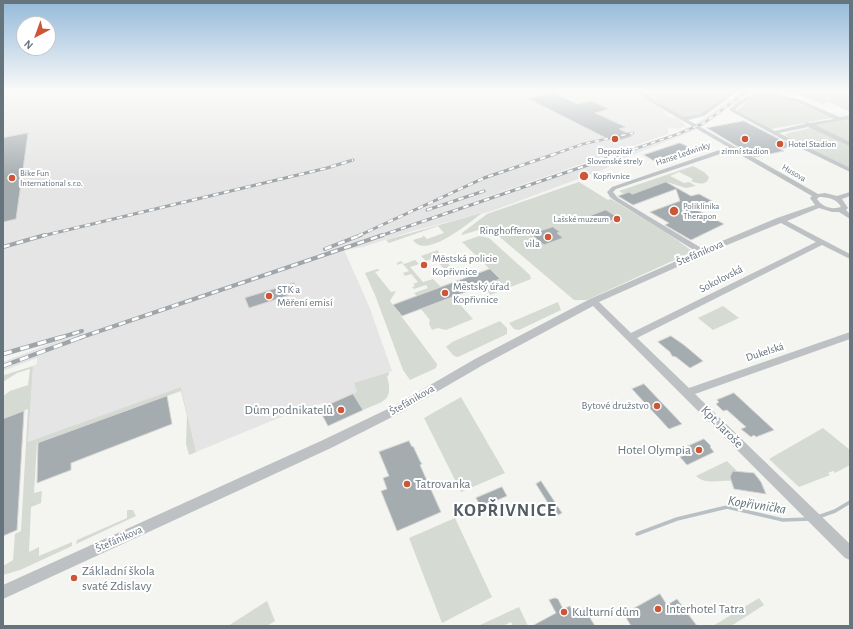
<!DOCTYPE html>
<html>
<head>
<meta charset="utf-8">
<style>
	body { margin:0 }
	#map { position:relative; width:853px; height:629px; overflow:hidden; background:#f4f4f1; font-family:"Alegreya Sans",sans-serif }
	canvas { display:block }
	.frame { position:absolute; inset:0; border:4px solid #66747e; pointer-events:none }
	.north { position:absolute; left:16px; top:16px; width:40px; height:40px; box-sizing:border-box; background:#fff; border:1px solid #c2c7cb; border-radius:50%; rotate:221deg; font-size:11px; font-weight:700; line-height:16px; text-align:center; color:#66747e }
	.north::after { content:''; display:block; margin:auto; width:14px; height:18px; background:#cd5637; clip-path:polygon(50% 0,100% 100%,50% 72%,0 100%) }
</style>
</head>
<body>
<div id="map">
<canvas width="853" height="629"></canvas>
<div class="frame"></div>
<div class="north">N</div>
</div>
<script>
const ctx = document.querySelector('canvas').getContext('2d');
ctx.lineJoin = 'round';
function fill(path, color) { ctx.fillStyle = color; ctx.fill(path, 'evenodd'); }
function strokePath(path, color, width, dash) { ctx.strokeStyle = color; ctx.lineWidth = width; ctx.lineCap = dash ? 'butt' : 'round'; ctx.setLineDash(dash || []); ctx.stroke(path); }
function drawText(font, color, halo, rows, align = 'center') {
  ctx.font = font + ' "Alegreya Sans",sans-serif'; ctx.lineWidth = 4; ctx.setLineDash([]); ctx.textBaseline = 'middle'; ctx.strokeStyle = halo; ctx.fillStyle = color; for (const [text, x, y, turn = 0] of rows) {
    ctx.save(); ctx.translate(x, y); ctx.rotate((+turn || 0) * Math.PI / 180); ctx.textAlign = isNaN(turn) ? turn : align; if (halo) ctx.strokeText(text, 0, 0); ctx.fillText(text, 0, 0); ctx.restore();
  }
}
fill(new Path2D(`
	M3 90H636L665 111 662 112 668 117 678 118 686 126 678 129 668 127V134L437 214 676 133 697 123 744 90H754L700 128 630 156 602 170 492 211 416 230 363 247 344 250 369 306 392 371 355 383 357 392 324 406 323 403 293 412 196 452 181 387 28 443 33 366 37 364V358L3 371V362L54 342 3 357Z`), '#e4e5e4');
fill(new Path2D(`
	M643 90H734C721 99 702 118 685 117 678 117 650 96 643 90Z
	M810 90H843L850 94V112L829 102H823L826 104H822L795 93Z
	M755 95 783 96 832 118 771 129 736 111Z
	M850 118V169L789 138 785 135 788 133 810 128 815 124Z
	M693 166 704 172 709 177C707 186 698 184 691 181L693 179 679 172 670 176 684 183 689 182 696 186 686 188 667 182 632 194 629 192 624 194 619 191Z
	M579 182 608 200 611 199C623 206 690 246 692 252L587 300H574L488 227 462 235V233L487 214Z
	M482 213C470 222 426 260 413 240L423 237V235L427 239 444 233 438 226 389 243 386 240Z
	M479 236 489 238 530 275 531 279 490 295 487 289 494 285 492 282 500 279 462 242Z
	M438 250 439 254 452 268 448 273 434 258 426 261 421 256Z
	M415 260 419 264 410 267 423 282 433 279 441 287 417 296 414 293 428 288 426 285 414 289 412 287 415 286 413 284 418 282 411 274 405 276 403 273 409 271 402 263 397 265V263L401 261 404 264Z
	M377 269 380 270 375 272 391 292 396 291 390 301 437 364 436 368 410 380 403 370 375 295 365 273Z
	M456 296 457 297 455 299 473 319 446 330 438 328 432 330 429 324 430 320 421 309Z
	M558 302 561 310 519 330 514 329 509 323Z
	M723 306 739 318 713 330 698 318Z
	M500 321 507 328V334L458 357 454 356 446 347 452 342Z
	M33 366 28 442 181 387 196 452 189 455 186 444 187 416 181 391 37 443 34 493 42 491 41 503 31 507 29 552 39 547V556L72 542V546L20 570 3 575V566L13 560 15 534 21 531 28 409 3 419V396L10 391 28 385 30 369 17 373 3 382 4 375Z
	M389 372V375L387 376C394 402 383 401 363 410L353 394 357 392 354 383Z
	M461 397 505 473 461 492 424 418Z
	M823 428 850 450V465L835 473 833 471 828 473 830 475 799 487 769 459Z
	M727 461 737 471H733L730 477 731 481C721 480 705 485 696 476Z
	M127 510H133L136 516 76 544 77 540 127 518Z
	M455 518 492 597 442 623 409 538Z
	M759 598 764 605 731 626H713Z
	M267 601 275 621 267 626H228Z
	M519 607 528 626H513L511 622 503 626H478Z`), '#d5dad2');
strokePath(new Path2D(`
	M818 517 835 511 850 502
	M637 534 677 519 727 507 783 520 810 519`), '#b7c0c4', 3.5);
const building = new Path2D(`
	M553 93 577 104 591 101 609 109 595 113 626 127 619 129 633 136 614 142 529 99Z
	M744 121 781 140 794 146 780 149 784 151 755 157 707 128Z
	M28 133 16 219 3 222V138Z
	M680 143 693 149 656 162 644 155Z
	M666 182 691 196 699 194 712 201 693 208 724 224 691 240 665 225 669 223 650 212 680 201 676 189 633 205 618 196 629 192 632 194Z
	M606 210 619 218 601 224 590 216Z
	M553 227 560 232 557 233 563 238 544 245 531 234Z
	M490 269 500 279 402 316 393 305Z
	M294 283 299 292 249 308 245 298Z
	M671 336 684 345 703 361 690 368 676 357 672 356 670 352 658 342Z
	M644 384 682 424 669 429 632 389Z
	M734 393 774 430 756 437 754 435 751 437 741 429 746 427 727 410 723 411 716 404 719 402 717 400Z
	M353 394 363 410 328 426 319 409Z
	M167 396 172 424 71 463V470L37 483 38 443Z
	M24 411 17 530 3 536V419Z
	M704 439 711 446 710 447 714 452 687 465 680 457 689 453 684 448Z
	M409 441 412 447 413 446 420 461 422 464 420 465 441 512 397 531 381 491 387 489 383 478 389 476 379 452Z
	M733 471 754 473 761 482 766 494 734 489 730 477Z
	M541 481 562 513 556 516 536 484Z
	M502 487 507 496 481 507 476 498Z
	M660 594 667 605 677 599 697 626H631L624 614Z
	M555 598 558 599 563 609 570 606 574 614 584 608 595 626H532L556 613 549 600Z`);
fill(building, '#a5acb0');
strokePath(building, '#d5d5d3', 1);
fill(new Path2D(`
	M637 90H642L653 99 684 117 700 114 734 90H739L704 116 688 120 818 194 825 193 837 196 850 192V196L842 199 848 208 846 210 850 214V219L839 212H832L819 208 787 221 850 254V259L822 245 637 338 689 388 850 332V339L695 394 850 544V560L845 558 593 306 483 365 402 412 331 448 3 599V585L323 440 394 406 475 359 590 299 697 252 614 200 610 197 607 192 612 187 728 147 649 101ZM732 150 812 196 810 198 815 205 777 218 703 249 618 198 613 192 616 189ZM819 197C828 197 837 199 841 207 832 210 822 207 817 199ZM781 223 816 242 631 333 599 302 722 247Z
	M845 90H850V93Z
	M769 92 800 100 840 117 850 115V119L815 125 850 142V146L808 127 779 133 850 168V172L782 139 729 110C742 96 751 94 769 92ZM769 95 797 102 834 119 810 123 807 122 804 124 775 131 735 110C746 99 754 96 769 95Z`), '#bdc1c4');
const railFar3 = new Path2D(`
	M552 155 583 144 633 133
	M617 155 678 134 704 123 749 90`);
const railFar2 = new Path2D(`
	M427 210 484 191
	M42 236 327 168 353 160
	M358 236 484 178 555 154
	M380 236 620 154`);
const railFar1 = new Path2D(`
	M3 247 45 235
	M325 249 361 235
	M59 338 82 331
	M79 338 383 235`);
const rail = new Path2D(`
	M3 354 62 337
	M3 366 82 337`);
strokePath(railFar3, '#9fa5a9', 2.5);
strokePath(railFar2, '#9fa5a9', 3);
strokePath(railFar1, '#9fa5a9', 4);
strokePath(rail, '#9fa5a9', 4.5);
strokePath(railFar3, '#fff', 1.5, [4.5]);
strokePath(railFar2, '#fff', 2, [5.5]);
strokePath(railFar1, '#fff', 2.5, [7]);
strokePath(rail, '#fff', 3, [9]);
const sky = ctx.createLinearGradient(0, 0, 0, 178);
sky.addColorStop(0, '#94b9da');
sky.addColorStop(0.51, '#fafaf9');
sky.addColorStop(1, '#fafaf900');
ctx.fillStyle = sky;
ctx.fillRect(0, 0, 853, 178);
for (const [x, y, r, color] of [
	[615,139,4,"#cd5637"],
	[745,139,4,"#cd5637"],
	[780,144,4,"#cd5637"],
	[584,176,5,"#cd5637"],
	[12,178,4,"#cd5637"],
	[674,211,5,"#cd5637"],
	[617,219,4,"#cd5637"],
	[548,237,4,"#cd5637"],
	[424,265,4,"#cd5637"],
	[445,293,4,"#cd5637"],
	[269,296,4,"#cd5637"],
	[657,406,4,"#cd5637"],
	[341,410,4,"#cd5637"],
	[699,450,4,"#cd5637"],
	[407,484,4,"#cd5637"],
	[74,578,4,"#cd5637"],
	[658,609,4,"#cd5637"],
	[564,612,4,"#cd5637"]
]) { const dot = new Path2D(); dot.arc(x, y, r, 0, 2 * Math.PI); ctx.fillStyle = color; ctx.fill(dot); strokePath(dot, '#fff', 1.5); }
drawText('9px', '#66747e', '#fff', [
	["Hotel Stadion",788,144],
	["Depozitář",615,151,"center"],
	["Slovenské strely",615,161,"center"],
	["zimní stadion",745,151,"center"],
	["Bike Fun",20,173],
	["International s.r.o.",20,183],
	["Kopřivnice",593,176],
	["Poliklinika",683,206],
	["Therapon",683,216],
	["Lašské muzeum",609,219,"right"]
], 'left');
drawText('9px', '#66747e', '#fff', [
	["Hanse Ledwinky",683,154,-19],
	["Husova",794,173,30]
]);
drawText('11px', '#66747e', '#fff', [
	["Ringhofferova",540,231,"right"],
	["vila",540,244,"right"],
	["Městská policie",432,259],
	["Kopřivnice",432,272],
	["Městský úřad",453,287],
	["Kopřivnice",453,300],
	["STK a",277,290],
	["Měření emisí",277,303],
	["Bytové družstvo",649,406,"right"]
], 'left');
drawText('11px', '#66747e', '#fff', [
	["Štefánikova",700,253,-23],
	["Sokolovská",721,279,-27],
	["Dukelská",765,352,-18],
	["Štefánikova",412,400,-30],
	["Štefánikova",119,539,-24]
]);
drawText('13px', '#66747e', '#fff', [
	["Dům podnikatelů",333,410,"right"],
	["Hotel Olympia",691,450,"right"],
	["Tatrovanka",415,484],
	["Základní škola",82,571],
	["svaté Zdislavy",82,586],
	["Interhotel Tatra",666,609],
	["Kulturní dům",572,612]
], 'left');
drawText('13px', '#66747e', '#fff', [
	["Kpt. Jaroše",722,427,45]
]);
drawText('italic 14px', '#63757b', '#fff', [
	["Kopřivnička",757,505,9]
]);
ctx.letterSpacing = '1px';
drawText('bold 18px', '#535d64', '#fff', [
	["KOPŘIVNICE",505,511]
]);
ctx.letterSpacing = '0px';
</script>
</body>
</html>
